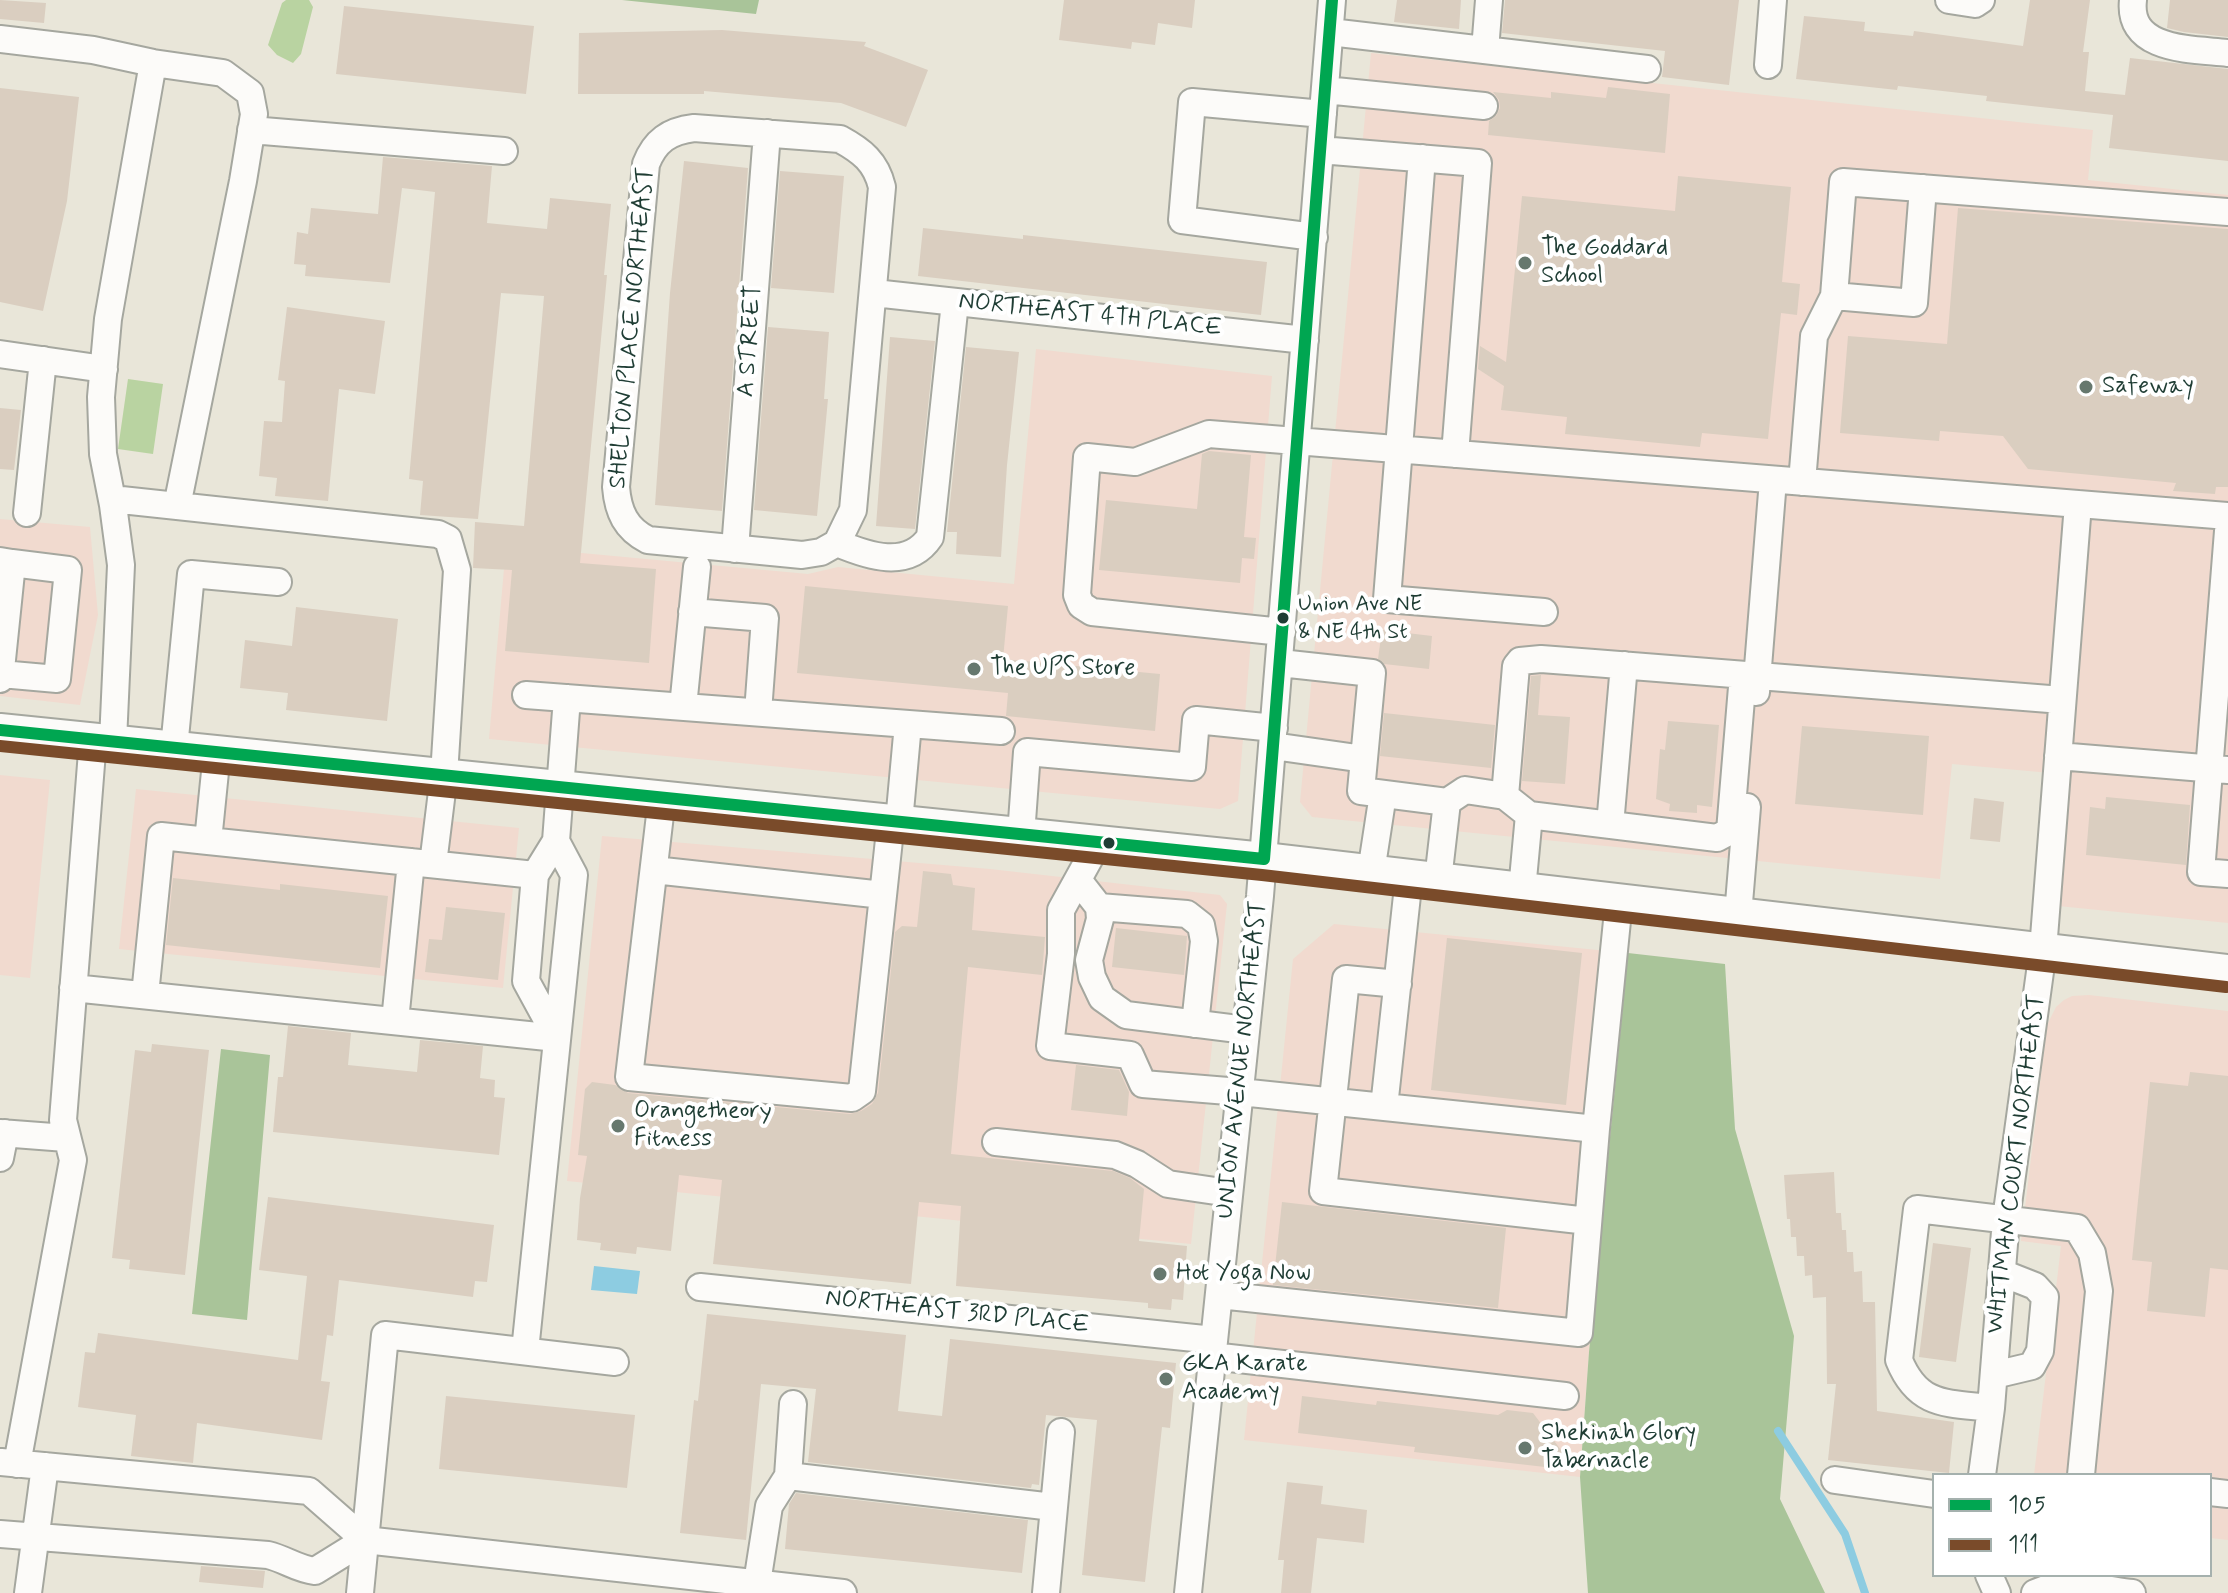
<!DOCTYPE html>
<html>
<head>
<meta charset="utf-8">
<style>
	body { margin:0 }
	#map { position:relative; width:2228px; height:1593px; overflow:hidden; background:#e9e6d9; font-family:Mynerve,sans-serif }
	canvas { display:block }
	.legend { position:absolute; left:1932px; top:1473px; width:280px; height:104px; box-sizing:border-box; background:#fff; border:2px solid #a5b1ae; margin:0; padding:10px 14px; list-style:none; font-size:24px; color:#1f3d34 }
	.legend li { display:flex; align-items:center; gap:16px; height:40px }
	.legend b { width:40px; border:2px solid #a5b1ae }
</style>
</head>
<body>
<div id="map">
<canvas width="2228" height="1593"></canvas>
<ul class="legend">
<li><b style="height:10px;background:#00a651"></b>105</li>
<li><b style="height:10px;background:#7a4b2a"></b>111</li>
</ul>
</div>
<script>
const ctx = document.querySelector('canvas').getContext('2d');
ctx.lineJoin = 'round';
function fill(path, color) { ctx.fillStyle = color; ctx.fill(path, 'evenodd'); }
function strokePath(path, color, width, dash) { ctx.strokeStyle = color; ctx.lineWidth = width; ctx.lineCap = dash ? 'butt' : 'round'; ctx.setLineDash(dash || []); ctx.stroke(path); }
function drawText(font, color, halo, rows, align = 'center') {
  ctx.font = font + ' Mynerve,sans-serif'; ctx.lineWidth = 8; ctx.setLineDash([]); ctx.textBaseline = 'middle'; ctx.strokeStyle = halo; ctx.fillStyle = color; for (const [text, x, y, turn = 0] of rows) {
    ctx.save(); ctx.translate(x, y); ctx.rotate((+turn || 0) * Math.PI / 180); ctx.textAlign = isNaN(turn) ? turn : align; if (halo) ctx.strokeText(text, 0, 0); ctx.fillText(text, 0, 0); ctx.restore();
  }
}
fill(new Path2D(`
	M1371 53 2093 130 2088 180 2228 195V923L2038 904 2050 773 1952 764 1940 879 1312 817 1300 802Z
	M1036 349 1272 376 1238 801 1220 809 489 739 506 546 808 574 838 567 1014 584Z
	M0 519 90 527 98 615 80 705 0 696Z
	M0 775 50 780 30 978 0 975Z
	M136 789 519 828 503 988 119 949Z
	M602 836 990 869 1220 895 1227 904 1191 1244 567 1181Z
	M1334 924 1628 953 1589 1352 1580 1477 1244 1440 1293 959Z
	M2089 995 2228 1011V1540L2210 1538V1475H2034L2061 1246 2021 1241 2047 1025 2056 1007 2064 1000 2072 996Z`), '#f1dacf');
fill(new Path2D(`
	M286 0H309L313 7 301 54 293 63 277 55 268 45 282 3Z
	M128 379 163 384 153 454 118 449Z`), '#b9d3a1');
fill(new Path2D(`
	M622 0H759L756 14Z
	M1628 953 1725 964 1735 1129 1794 1336 1780 1499 1825 1593H1588L1580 1477 1589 1352Z
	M221 1049 270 1055 247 1320 192 1314Z`), '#a9c499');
fill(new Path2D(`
	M594 1266 640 1271 637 1294 591 1290Z`), '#8dcce1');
strokePath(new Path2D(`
	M1778 1431 1845 1534 1865 1593`), '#8dcce1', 8);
fill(new Path2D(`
	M0 0 46 3 44 23 0 19Z
	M1064 0H1195L1192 28 1158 23 1155 45 1132 42 1131 49 1059 40Z
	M1397 0H1461L1459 29 1394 22Z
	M1505 0H1739L1729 85 1662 77 1665 51 1502 33Z
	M2030 0H2090L2083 52H2089L2085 91 2125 95 2130 58 2228 69V161L2109 148 2113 115 1986 101 1987 96 1898 86 1897 90 1796 79 1804 16 1865 22 1864 31 1913 36 1914 31 2023 46Z
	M2170 0H2228V37L2184 32 2167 28Z
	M344 6 534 26 526 94 336 74Z
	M722 30 866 42 864 46 928 70 906 127 841 103 704 91V94H578L579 33Z
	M1608 87 1670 94 1665 153 1488 135 1489 121 1496 116 1500 108 1499 100 1493 92 1551 98V92L1606 98Z
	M0 88 79 97 67 201 43 311 0 302Z
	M383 157 492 166 487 223 547 229 550 198 611 204 604 275H607L580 563 656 569 649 663 505 651 512 570 473 568 475 522 524 526 544 296 501 293 478 519 420 515 423 481 409 479 435 192 402 188 390 283 305 276 306 265 294 264 297 232 308 234 311 208 378 214Z
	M684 161 748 168 722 511 655 505 670 293Z
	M780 171 844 176 834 293 771 288Z
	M1678 176 1791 187 1782 282 1800 284 1797 315 1781 313 1768 439 1702 433 1700 447 1565 434 1567 417 1501 410 1504 386 1478 369 1480 346 1506 362 1522 196 1675 211Z
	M1958 208 2228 229V487H2216L2215 494 2173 491 2176 483 2028 469 2003 436 1940 431 1939 441 1840 433 1848 336 1947 344Z
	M923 228 1023 239V235L1267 262 1261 315 918 276Z
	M287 307 385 321 375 394 339 389 328 501 275 496 277 478 259 476 264 421 282 422 285 381 278 380Z
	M768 327 829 332 824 399H828L817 516 754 510Z
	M890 337 935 341 915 529 876 526Z
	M966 347 1019 352 1007 465 1001 557 956 554 957 532H947Z
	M0 408 21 410 14 470 0 469Z
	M1209 451 1251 455 1244 537 1256 538 1254 559 1242 558 1240 583 1099 570 1106 500 1197 509 1202 454Z
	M805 586 1008 606 1003 659 1160 674 1155 731 1006 716 1008 693 797 673Z
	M296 607 398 619 387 721 286 710 288 693 240 688 245 640 292 646Z
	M1382 630 1432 636 1429 669 1384 664 1378 659Z
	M1541 675 1538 715 1570 717 1565 784 1522 781 1531 676Z
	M1384 713 1495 725 1491 768 1380 756Z
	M1668 721 1719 725 1712 807 1697 805V813L1669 811 1670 804 1656 799 1660 749 1665 750Z
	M1802 726 1929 736 1923 815 1795 804Z
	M2106 797 2190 805 2186 865 2086 855 2090 807 2105 809Z
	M1974 798 2004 802 2000 842 1970 839Z
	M923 871 951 874 953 885 975 888 972 930 1045 937 1042 975 968 967 951 1154 1113 1171 1130 1178 1144 1189 1139 1241 1187 1246 1183 1300 1172 1299 1171 1310 1148 1308V1303L956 1286 961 1206 919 1202 911 1284 713 1264 722 1180 679 1175 671 1251 637 1247 636 1254 600 1250 601 1243 577 1240 580 1198 587 1156 578 1155 585 1089 592 1082 615 1085 628 1093 850 1114 861 1111 872 1104 878 1093 895 932 902 926 917 927Z
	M173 878 280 890V884L388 896 380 968 166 945Z
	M446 907 505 913 498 980 425 972 429 939 442 940Z
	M1116 928 1187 936 1184 975 1112 967Z
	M1447 938 1582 953 1566 1105 1431 1090Z
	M288 1026 351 1033 348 1065 417 1072 420 1040 483 1046 480 1078 495 1080 494 1097 505 1098 499 1155 273 1132 278 1077H283Z
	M152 1044 209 1050 185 1275 129 1269 130 1260 112 1258 135 1050 151 1052Z
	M1076 1065 1119 1070 1129 1092 1127 1116 1071 1110Z
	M2190 1072 2228 1076V1270L2210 1268 2205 1317 2147 1311 2152 1262 2132 1260 2150 1082 2188 1086Z
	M1834 1172 1836 1213H1841L1842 1230H1846L1847 1252H1853L1854 1272 1862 1271 1863 1302H1875L1877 1411 1954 1422 1949 1473 1828 1460 1836 1384H1827L1826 1297 1813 1298 1812 1275 1805 1276 1804 1256H1797L1796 1237H1791L1790 1219H1787L1784 1175Z
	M268 1197 494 1225 487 1282 475 1281 473 1297 339 1280 333 1336 327 1335 321 1381 330 1382 322 1440 197 1423 193 1463 131 1456 136 1415 78 1407 85 1352 95 1353 98 1333 298 1360 307 1276 259 1270Z
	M1282 1202 1506 1228 1498 1308 1273 1285Z
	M1933 1243 1971 1248 1956 1362 1919 1357Z
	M707 1314 906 1335 898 1411 942 1416 950 1339 1176 1363 1170 1428 1162 1427 1145 1582 1082 1575 1097 1420 1046 1415 1039 1485 1032 1484 1031 1488 808 1462 816 1389 761 1384 746 1540 680 1533 694 1400 698 1401Z
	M446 1396 635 1415 627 1488 439 1469Z
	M1302 1396 1376 1405 1377 1401 1498 1415 1507 1410 1533 1413 1564 1454 1546 1451 1545 1467 1414 1452 1415 1447 1298 1433Z
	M1287 1482 1323 1486 1321 1504 1367 1510 1364 1543 1317 1538 1311 1593H1281L1284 1560H1278Z
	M796 1493 1028 1520 1022 1573 785 1549 789 1504Z
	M201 1566 265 1571 263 1588 199 1582Z`), '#dacec0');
const minor = new Path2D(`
	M1949 0 1975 4 1981 0
	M2133 0C2127 52 2194 49 2228 53
	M1330 32 1647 69
	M0 39 93 50 153 63 223 73 250 93 254 114 243 181 177 506
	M1485 50 1489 0
	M1768 65 1773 0
	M1325 90 1484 106
	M251 130 504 151
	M1320 150 1478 163 1455 454
	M1422 158 1387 599 1544 612
	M1314 237 1182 220 1192 102 1323 114
	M874 293 1305 340
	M1834 296 1914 303 1923 188
	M0 354 104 369
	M1802 482 1814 336 1834 296 1843 182 2228 212
	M112 499 438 534 448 539 457 570 444 775 433 864
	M27 513 43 360
	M2228 531 2201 872 2228 874
	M837 543 853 510 882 187C876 162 862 151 840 139L694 128C669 131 655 141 646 164L616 487C618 512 626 529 648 540L802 555 821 552 837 543C868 556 908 570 930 537L955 302
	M735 549 767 133
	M0 561 12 563 0 679
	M692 612 765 618 758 712
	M1282 632 1092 612 1081 605 1077 595 1087 457 1135 462 1209 434 2228 516
	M1280 663 1372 673 1361 791 1447 802 1465 790 1505 796 1529 815 1717 838 1730 831 1743 675
	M1 674 57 679 68 570 12 563
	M1756 692 1773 480
	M526 695 1001 731
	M683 707 697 567
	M113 741 121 565 113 505 103 454 101 397 108 319 153 63
	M1273 746 1364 759
	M174 748 191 574 278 582
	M217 752 208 841 535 875
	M2058 756 2228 770
	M1505 796 1516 666 1520 661 1541 659 1594 663 2062 700
	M662 798 629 1077 852 1098 862 1091 891 821
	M899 822 908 724
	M1610 825 1624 665
	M1021 835 1027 752 1192 767 1196 720 1274 728
	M1098 843 1061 910V954L1050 1046 1130 1055 1143 1084 1240 1092 1596 1129 1619 901
	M654 870 883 895
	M1371 872 1383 794
	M1078 880 1099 907 1100 919 1089 960 1092 977 1102 998 1126 1015 1246 1030
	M1438 880 1447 802
	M1522 890 1529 815
	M1099 907 1187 914 1201 925 1204 941 1195 1024
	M1738 915 1747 807
	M1398 984 1346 979 1323 1191 1588 1221
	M73 988 557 1038 526 981 535 875 556 841
	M145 995 161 836 208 841
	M395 1021 411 862
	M1384 1107 1409 877
	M0 1133 66 1138
	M996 1142 1115 1155 1137 1164 1168 1184 1229 1193
	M0 1158 5 1133
	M700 1287 1214 1340
	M1219 1295 1579 1333 1596 1129
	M525 1351 574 875 556 841 567 698
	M1212 1356 1565 1396
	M1994 1375 2032 1366 2040 1351 2045 1297 2035 1286 2002 1273
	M1991 1408C1947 1403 1918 1407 1899 1360L1917 1209 2077 1228 2092 1253 2099 1291 2081 1475
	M1 1462 309 1491 365 1540
	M17 1464 73 1160 63 1120 93 739
	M1982 1475 1991 1408 2006 1219 2043 950 2078 504
	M788 1476 1053 1507
	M1835 1480 1934 1494
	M2210 1492 2228 1494
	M0 1534 268 1555C285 1559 297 1569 315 1571L365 1540
	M365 1540 843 1593
	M1989 1575 1997 1593
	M757 1583 769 1506 788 1476 793 1404
	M28 1593 45 1466
	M360 1593 385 1335 615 1362
	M1046 1593 1061 1432
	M1188 1593 1260 896 1332 0
	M2035 1593C2065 1579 2100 1589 2132 1593`);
const major = new Path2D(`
	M0 730 1264 859 2228 971`);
strokePath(minor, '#a5a79f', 30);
strokePath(major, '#a5a79f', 36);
strokePath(minor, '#fcfbf9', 26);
strokePath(major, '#fcfbf9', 32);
strokePath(new Path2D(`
	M0 730 1264 859
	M1264 859 1332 0`), '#00a651', 12);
strokePath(new Path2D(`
	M0 746 1262 875 2226 987`), '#7a4b2a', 12);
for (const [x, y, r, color] of [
	[1525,263,8,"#66786e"],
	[2086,387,8,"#66786e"],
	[1283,618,7,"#1f3d34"],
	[974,669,8,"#66786e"],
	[1109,843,7,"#1f3d34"],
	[618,1126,8,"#66786e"],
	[1160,1274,8,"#66786e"],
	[1166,1379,8,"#66786e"],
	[1525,1448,8,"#66786e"]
]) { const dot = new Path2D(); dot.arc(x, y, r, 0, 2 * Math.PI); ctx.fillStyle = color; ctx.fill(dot); strokePath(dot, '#fff', 3); }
drawText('22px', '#1f3d34', '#fff', [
	["Union Ave NE",1298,605],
	["& NE 4th St",1298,633]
], 'left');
drawText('24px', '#1f3d34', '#fff', [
	["The Goddard",1541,249],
	["School",1541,277],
	["Safeway",2102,387],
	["The UPS Store",990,669],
	["Orangetheory",634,1112],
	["Fitness",634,1140],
	["Hot Yoga Now",1176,1274],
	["GKA Karate",1182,1365],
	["Academy",1182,1393],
	["Shekinah Glory",1541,1434],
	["Tabernacle",1541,1462]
], 'left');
drawText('24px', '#1f3d34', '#fff', [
	["NORTHEAST 4TH PLACE",1090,316,6],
	["SHELTON PLACE NORTHEAST",633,328,-85],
	["A STREET",751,341,-86],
	["UNION AVENUE NORTHEAST",1243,1060,-84],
	["WHITMAN COURT NORTHEAST",2017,1164,-83],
	["NORTHEAST 3RD PLACE",957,1313,6]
]);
</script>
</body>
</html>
